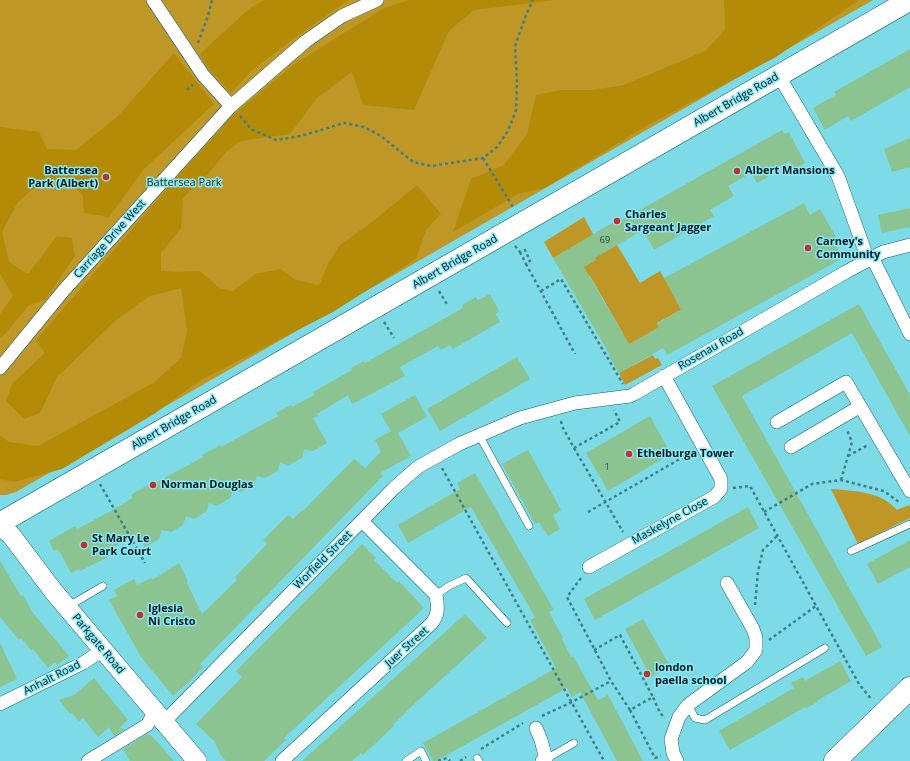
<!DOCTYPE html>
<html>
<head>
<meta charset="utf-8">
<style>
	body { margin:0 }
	canvas { display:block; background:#7ddbe8 }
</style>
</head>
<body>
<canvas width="910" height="761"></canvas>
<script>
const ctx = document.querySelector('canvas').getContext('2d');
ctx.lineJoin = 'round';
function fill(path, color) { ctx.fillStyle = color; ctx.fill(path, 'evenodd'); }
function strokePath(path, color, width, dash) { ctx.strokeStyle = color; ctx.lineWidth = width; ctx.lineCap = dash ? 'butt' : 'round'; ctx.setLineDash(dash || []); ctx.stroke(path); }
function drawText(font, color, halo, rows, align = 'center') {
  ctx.font = font + ' "Open Sans",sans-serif'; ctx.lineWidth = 3; ctx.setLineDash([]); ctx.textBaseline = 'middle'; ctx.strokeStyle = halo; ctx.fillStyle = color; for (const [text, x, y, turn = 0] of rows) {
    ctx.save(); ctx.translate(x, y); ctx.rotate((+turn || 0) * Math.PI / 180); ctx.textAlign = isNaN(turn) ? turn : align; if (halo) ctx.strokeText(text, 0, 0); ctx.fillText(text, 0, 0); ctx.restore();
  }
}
fill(new Path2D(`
	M0 0H873L16 492 6 495H0Z
	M584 217 603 253 617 245 640 283 660 271 671 290 737 279 657 323 665 338 621 349 616 339 624 335 590 276 581 281 553 258 544 242Z
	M653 355 655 359 658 358 662 365 625 385 619 373Z
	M831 489C854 491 881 491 897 510L909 505 910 507V518L858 544Z`), '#bf9727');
fill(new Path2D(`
	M264 0H349L293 39 250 72 231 93 209 69 200 54 250 8Z
	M409 0H555L474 10 449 31 414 110 363 105 352 72 317 98 290 134 241 141 226 152 208 174 183 198 181 228 161 253V271L175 272 200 271 219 288 233 291 255 274 281 269 296 280 319 285 329 262 340 245 372 222 417 185 441 214 426 230 416 259 333 312 201 380 154 414 62 469 14 482 0 479V435L9 442 38 446 153 383 181 358 187 331 181 288 150 296 116 320 57 377 40 413 24 419 6 401 12 384 45 353 36 340 180 174 222 128 227 120 293 65 384 8Z
	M724 0H859L776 57 646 126 545 188 518 194 453 232 471 179 504 165 527 134 536 95 561 90H592L624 85 705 51 725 30Z
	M174 53 214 104 144 169 109 217 84 213 83 196 67 179H44L18 202 2 232 9 262 28 274 57 236 72 238 75 256 45 300 29 305 4 335 0 338V314L13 296 0 274V127L39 132 47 149 76 150 118 116Z`), '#b48b07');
fill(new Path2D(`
	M910 49V87L851 121 848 116 825 130 813 108 836 95 834 92Z
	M782 130 784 134 789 132 805 163 794 169 790 161 766 174 768 177 757 183 751 173 728 186 734 196 710 210 714 216 654 250 643 230 595 258 596 260 584 267 629 344 659 327 657 324 681 310 664 278 804 203 810 215 820 209 836 237 832 239 843 258 667 355 663 348 619 373 609 356 610 355 553 258 607 226 622 218V220Z
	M910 138V167L892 172 884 149Z
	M910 208V227L882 233 878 215Z
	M490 294 499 311 496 314 500 322 453 349 450 345 441 350 438 346 400 367 405 376 352 404 348 395 317 414 318 416 313 418 327 443 313 451 304 449 302 458 289 465 280 463 278 471 265 478 257 476 254 485 241 492 233 490 230 498 217 506 209 503 207 511 194 519 186 516 183 525 171 532 162 530 159 539 145 547 138 534 105 552 108 557 80 571 79 569 71 573 61 554 57 549 54 551 49 541 75 526 77 529 83 526 118 507 132 498 131 495 149 484 150 486 203 457 202 455 220 445 221 447 278 416 276 413 291 405 292 407 314 395 313 392 352 370 351 368 364 361 365 363 463 308 462 305 476 297 478 300Z
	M859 304 910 395V436L852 333 742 396 882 647 866 656 712 386Z
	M517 357 530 379 440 431 427 409Z
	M415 395 427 417 398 433 411 456 380 473 383 476 200 664 203 667 190 681 173 696 141 657 109 600 117 596 114 590 134 579 137 585 151 578 152 580 179 563 187 579V583L202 614 237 580 235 577 267 544 263 540 288 515 293 519 302 510 303 511 354 459 365 468 381 452 375 440 391 431 381 414Z
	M650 416 671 454 608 491 586 453Z
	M528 450 561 510 553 515 560 529 548 536 539 522 535 524 502 464Z
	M475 473 554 610 549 612 563 638 562 639 571 657 573 656 598 700 608 695 643 761H617L580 692 572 697 567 688 436 761H433L423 743 556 668 530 620 535 617 471 507 408 543 398 525 460 489 457 483Z
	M748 507 759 528 595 620 584 599Z
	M910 540V567L878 584 867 564Z
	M362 544 376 558 374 560 397 583 399 581 424 608 284 738 286 740 264 761H226L220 754 215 742 196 724 242 677 236 671Z
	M0 561 21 596 23 595 33 613 69 656 57 665 55 662 48 668 33 649 31 650 21 638 19 640 0 617Z
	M465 614 487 638 412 706 393 725 394 726 363 755 361 753 352 761H302Z
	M643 619 670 666 651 677 625 629Z
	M0 643 17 679 0 687Z
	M840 661 851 681 817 701 818 702 806 708 805 707 730 750 719 731 794 688 791 683 803 677 805 681Z
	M94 678 128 720 119 728 125 729 114 736 109 727 98 737 83 718 79 722 72 713 70 714 59 700 74 695Z
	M147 734 152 736 174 761H130L123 749Z`), '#8bc391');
const lane = new Path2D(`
	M479 435 529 526
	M851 551 910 524
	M436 595 449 586 466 578 507 623
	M67 607 103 586
	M688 705 695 718 705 720 825 648
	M477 758 479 761
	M546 759 574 743
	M406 761 421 751 426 761`);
const street = new Path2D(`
	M153 0 203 75 231 106
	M779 76 838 176 865 251 876 265 910 334
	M0 368 64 290 231 106 306 41 342 16 377 0
	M777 422 846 382 910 491
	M791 447 859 407
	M589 567 714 497 721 489V479L664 376
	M0 704 83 663 103 650
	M164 722 394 488 418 467 459 444 520 418 575 403 630 396 634 394 846 272 883 252 910 245
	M536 728 541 740 546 759 542 761
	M88 761 147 725 155 712
	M282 761 431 624C439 615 438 606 436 595L362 521
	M677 761 673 753 671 739 679 717 688 705 747 662 756 650V638L753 629 727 583`);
const secondary = new Path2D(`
	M0 526 11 535 54 592 197 761`);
const primary = new Path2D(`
	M0 523 910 0`);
const highway = new Path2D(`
	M835 761 910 688`);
strokePath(lane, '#0f606a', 8);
strokePath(street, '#0f606a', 14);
strokePath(secondary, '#0f606a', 20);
strokePath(primary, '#0f606a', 22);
strokePath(highway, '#0f606a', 23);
strokePath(new Path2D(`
	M198 43 208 16 212 0
	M187 90 193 85
	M240 116 251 129 276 140 301 136 344 123 364 127 381 136 413 162 431 166 483 158 497 147 508 131 516 110 517 83 515 46 526 15 533 0
	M483 158 513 207
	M515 246 520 252 525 250 530 261 526 264 575 354
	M520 252 526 264
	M439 291 448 306
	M541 291 561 279 623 384
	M384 322 394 338
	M561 421 562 426 574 448 620 422 614 410
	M574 448 623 532
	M848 456 868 445
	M442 468 604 761
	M841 480 852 442 847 430
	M100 484 145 563
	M733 488 750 486 859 684 872 700
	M588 512 692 452
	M764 512 812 484 841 480 884 491 899 502
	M581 578 567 597 611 681 630 710 653 697 660 713 665 718
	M755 605 758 571 763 550 777 536
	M769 640 816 606
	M594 650 620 635 653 697
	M630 710 655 758 661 756
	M542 716 572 702 611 681
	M481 749 523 723
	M438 761 447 758 450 761
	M460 761 466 757`), '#417e87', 2.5, [3, 3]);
strokePath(lane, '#fff', 7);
strokePath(street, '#fff', 13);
strokePath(secondary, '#fff', 19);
strokePath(primary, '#fff', 21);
strokePath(highway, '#fff', 22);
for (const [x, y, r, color] of [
	[737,171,4,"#c0322c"],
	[106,177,4,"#c0322c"],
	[617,221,4,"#c0322c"],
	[808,248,4,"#c0322c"],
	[629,454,4,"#c0322c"],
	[153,485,4,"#c0322c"],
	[84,545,4,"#c0322c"],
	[140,615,4,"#c0322c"],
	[647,674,4,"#c0322c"]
]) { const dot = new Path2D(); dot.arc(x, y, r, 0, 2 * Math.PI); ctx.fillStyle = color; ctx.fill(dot); strokePath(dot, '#8ae8f5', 1.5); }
drawText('9px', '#23453c', null, [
	["69",605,240],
	["1",607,467]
]);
drawText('11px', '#001b1f', '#8ae8f5', [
	["Albert Bridge Road",736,100,-30],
	["Carriage Drive West",110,239,-48],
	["Albert Bridge Road",455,262,-30],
	["Rosenau Road",711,349,-30],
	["Albert Bridge Road",174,423,-30],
	["Maskelyne Close",670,521,-29],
	["Worfield Street",323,560,-45],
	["Parkgate Road",98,644,50],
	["Juer Street",407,647,-42],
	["Anhalt Road",52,678,-27]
]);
drawText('bold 11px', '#001b1f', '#8ae8f5', [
	["Battersea",98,171,"right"],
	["Park (Albert)",98,184,"right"],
	["Albert Mansions",745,171],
	["Charles",625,215],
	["Sargeant Jagger",625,228],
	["Carney's",816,242],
	["Community",816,255],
	["Ethelburga Tower",637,454],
	["Norman Douglas",161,485],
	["St Mary Le",92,539],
	["Park Court",92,552],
	["Iglesia",148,609],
	["Ni Cristo",148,622],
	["london",655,668],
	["paella school",655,681]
], 'left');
drawText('11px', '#352b14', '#8ae8f5', [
	["Battersea Park",184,183]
]);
</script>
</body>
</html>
